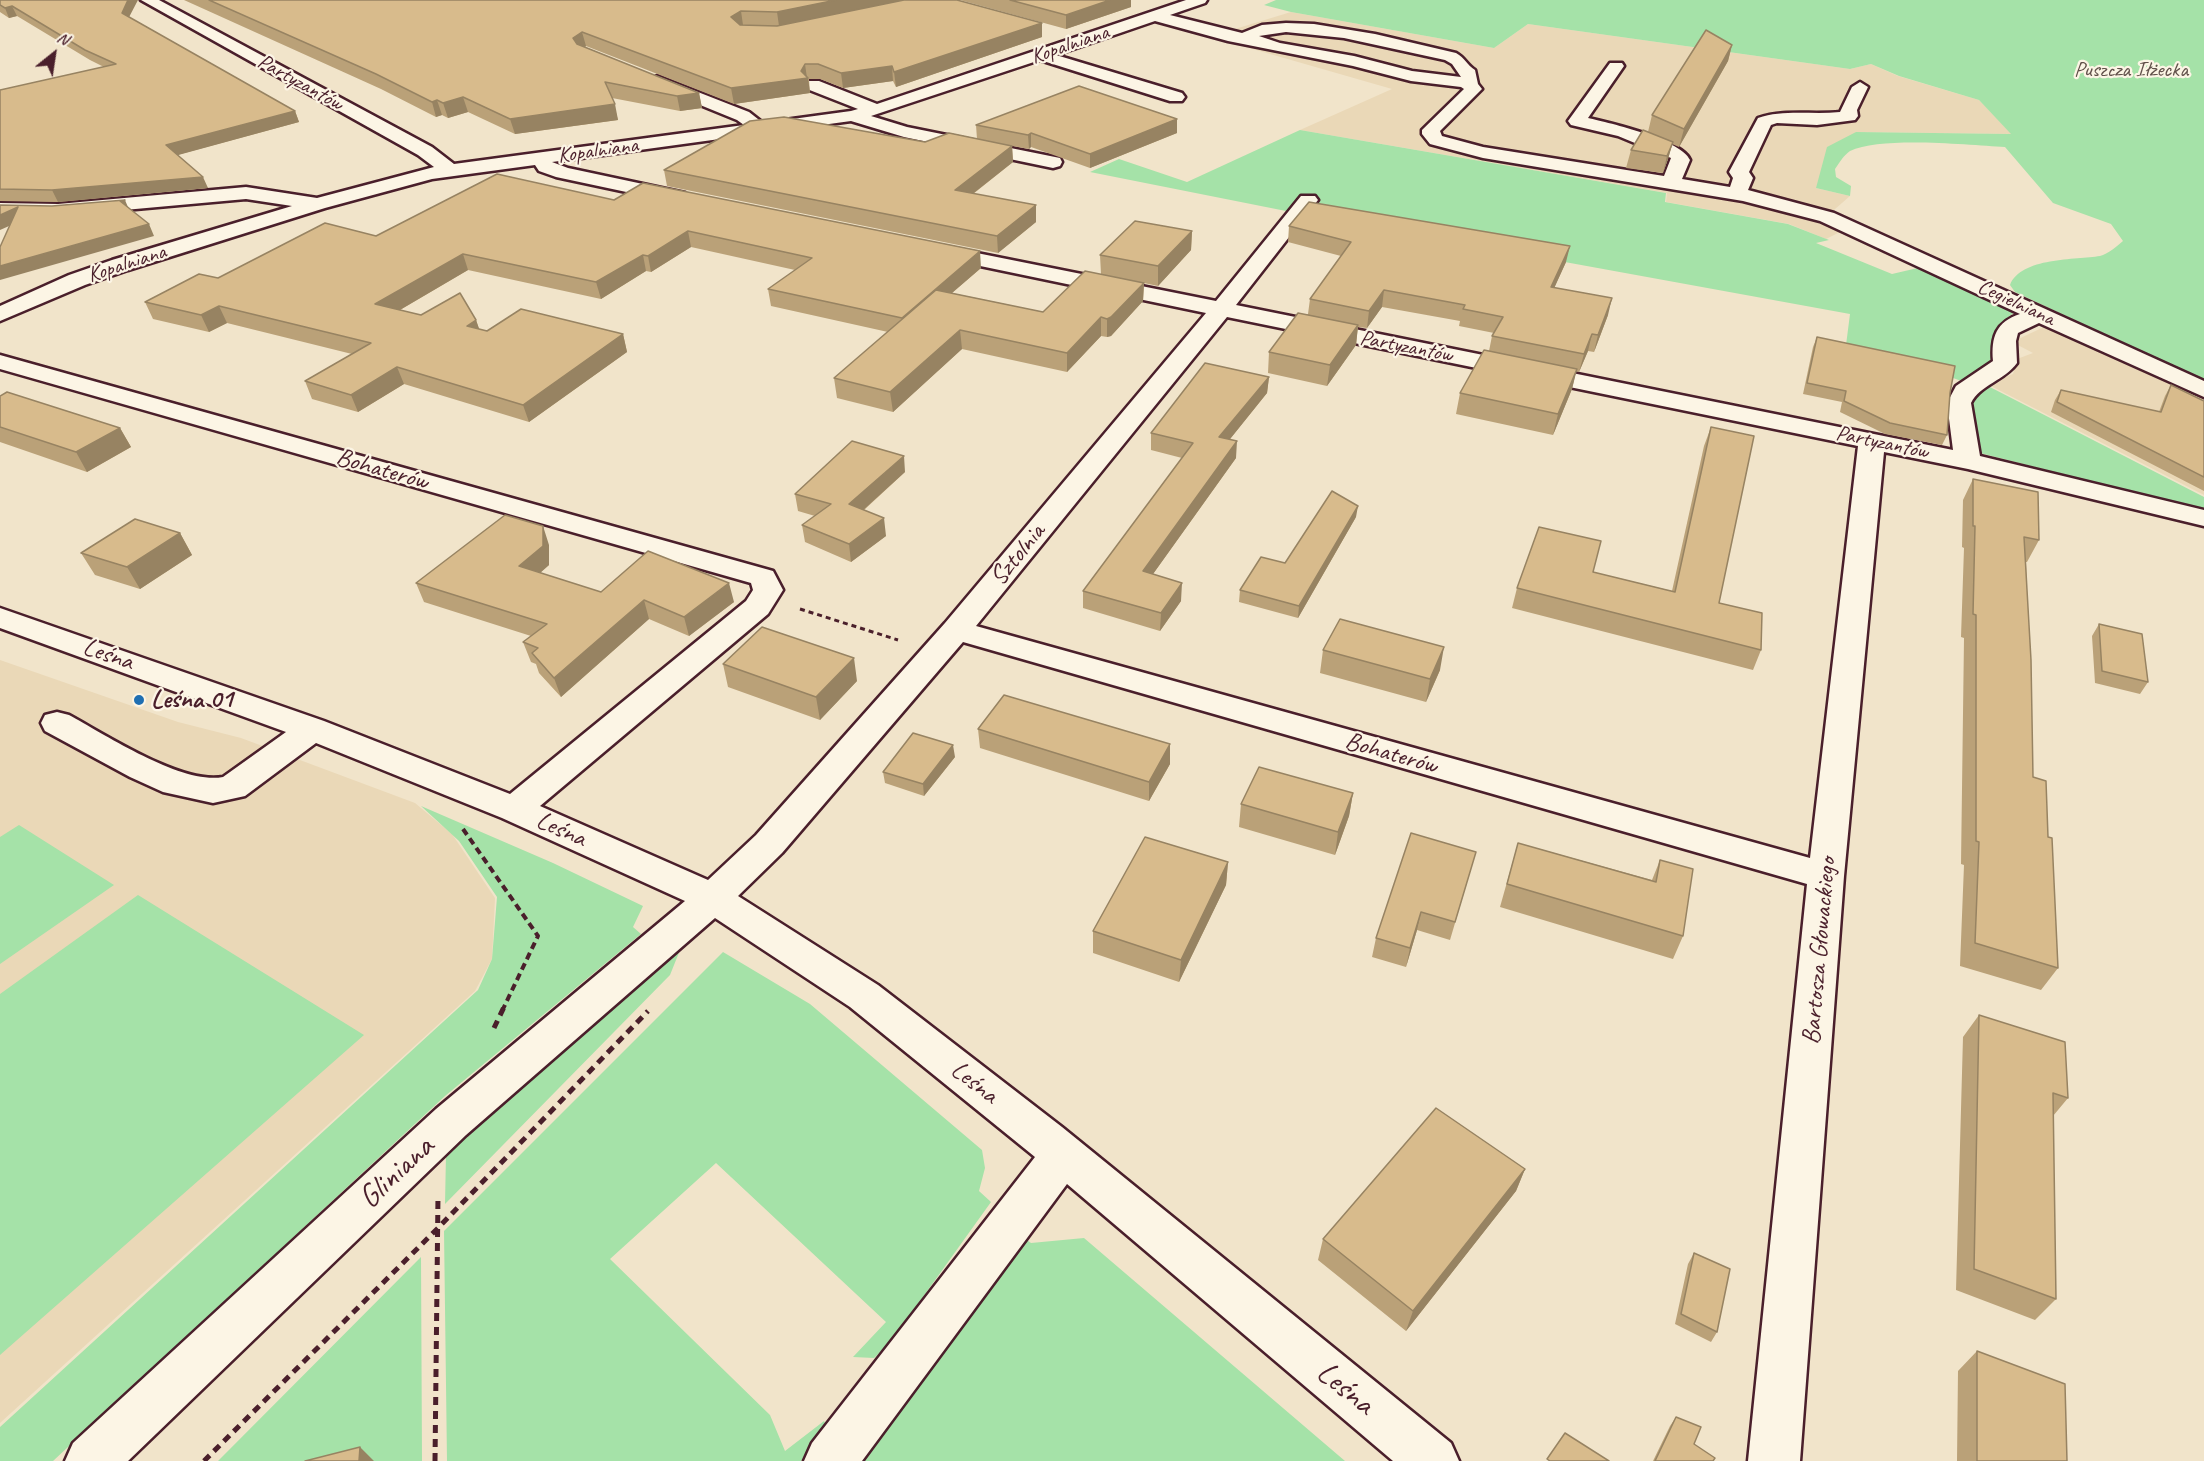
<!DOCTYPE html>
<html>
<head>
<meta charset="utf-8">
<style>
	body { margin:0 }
	#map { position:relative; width:2204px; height:1461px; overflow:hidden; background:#f1e4ca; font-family:Caveat,sans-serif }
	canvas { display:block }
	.north { position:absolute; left:24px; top:24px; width:60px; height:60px; -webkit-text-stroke:4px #fcf5e5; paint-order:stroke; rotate:30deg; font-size:16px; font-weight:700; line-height:24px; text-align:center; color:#4a1f2b }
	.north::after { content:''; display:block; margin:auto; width:21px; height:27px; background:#4a1f2b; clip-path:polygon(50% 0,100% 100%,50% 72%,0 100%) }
</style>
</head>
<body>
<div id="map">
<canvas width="2204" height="1461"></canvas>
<div class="north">N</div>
</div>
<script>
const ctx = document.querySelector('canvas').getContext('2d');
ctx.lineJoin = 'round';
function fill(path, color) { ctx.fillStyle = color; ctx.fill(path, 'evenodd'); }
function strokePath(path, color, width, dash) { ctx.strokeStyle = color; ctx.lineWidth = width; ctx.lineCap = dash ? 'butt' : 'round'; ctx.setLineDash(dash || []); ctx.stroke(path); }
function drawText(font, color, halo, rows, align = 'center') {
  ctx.font = font + ' Caveat,sans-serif'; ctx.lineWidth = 4.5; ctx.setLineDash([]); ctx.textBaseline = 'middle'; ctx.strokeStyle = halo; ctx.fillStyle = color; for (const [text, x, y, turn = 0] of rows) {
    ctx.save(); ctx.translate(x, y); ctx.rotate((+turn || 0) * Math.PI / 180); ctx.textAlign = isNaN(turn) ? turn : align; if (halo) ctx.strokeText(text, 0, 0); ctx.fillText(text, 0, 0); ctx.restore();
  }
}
fill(new Path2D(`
	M1291 12 1494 48 1528 24 1850 69 1871 64 1898 76 1979 100 2012 134 1856 132 1816 188 1850 196 1819 223 1840 232 1826 239 1789 224 1666 202 1667 193 1300 130 1392 89 1204 35 1212 36Z
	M2046 326 2204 399V495L1987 384 2013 374 2017 359 2033 353 2012 342Z
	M0 660 178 722 241 738 415 803 452 834 495 898 492 959 475 991 0 1423Z`), '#ead8b7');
fill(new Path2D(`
	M1276 0H2204V381L2015 292 2010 285C2021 257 2076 260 2100 256 2108 254 2117 246 2123 241L2111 224 2053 203 2005 147C1968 145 1881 136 1850 151 1844 155 1839 163 1835 169L1836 177 1851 186 1850 196 1816 188 1827 147 1856 132 2011 134 1979 100 1899 76 1871 64 1850 69 1528 24 1494 48 1291 12 1264 5Z
	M1300 130 1666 193 1665 202 1788 224 1829 240 1816 243 1892 274 1922 267 2017 311C1994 325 1995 337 1994 362L1964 382 1945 375 1845 353 1850 314 1296 213 1090 172 1119 159 1187 182Z
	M1986 385 2204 497V510L1976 452 1973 403Z
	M421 806 553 863 643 906 633 927 641 934 445 1096 53 1461H0V1427L478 990 492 959 497 897 459 841Z
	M19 825 114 885 0 964V837Z
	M138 895 364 1035 0 1355V994Z
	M680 950 670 975 445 1204 446 1154Z
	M723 952 810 1004 982 1150 985 1168 979 1191 991 1202 890 1343 874 1358 853 1357 886 1322 716 1163 610 1259 770 1415 785 1451 824 1421 827 1427 801 1461H447L444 1231Z
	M1020 1235 1031 1243 1084 1238 1345 1461H860Z
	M421 1257 422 1461H218Z`), '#a5e2a8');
const minor = new Path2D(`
	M141 0H159L432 147 454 164 744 125 737 120 651 85 649 81 657 76 749 112 763 123 851 111 858 109 807 89 805 85 807 81H819L877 104 1186 0H1207L1205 3 1170 15 1242 33 1262 25 1286 23 1314 24 1375 34 1456 53C1465 58 1467 65 1475 70L1478 84 1482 89 1440 131 1442 136 1483 147 1664 176 1671 158 1618 136 1571 125 1568 121 1610 63H1622L1624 66 1588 118C1610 123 1682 140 1690 160L1682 179 1730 187 1733 178 1729 172 1758 118C1784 109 1812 115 1840 112L1852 87 1860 82 1868 87 1857 110 1858 116 1855 120 1817 125 1777 123 1771 125 1749 172 1753 178 1748 190 1834 213 2204 381V397L2039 323 2018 333 2016 341 2017 363C2005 380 1980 385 1971 403L1980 456 2204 510V526L1968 469 1884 452 1844 876 1800 1461H1748L1807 884 963 642 782 853 738 896 878 985 1062 1127 1451 1443 1459 1461H1393L1067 1184 862 1461H804L812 1443 1035 1157 850 1007 715 918 466 1135 128 1461H65L73 1443 436 1109 685 901 502 818 316 743 245 796 213 803 163 792 130 777 45 731 41 723 45 715 57 712 69 715C106 735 182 785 223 777L286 732 0 628V608L324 721 510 794 746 601 753 590 751 583 0 369V355L773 571 783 590 768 614 540 806 708 880 756 835 945 623 1206 313 937 257 930 255 927 251 930 247 937 245 1216 301 1301 196H1315L1318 200 1236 305 1953 450 1947 403 1956 386 1993 361C1991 337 1996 322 2020 314L1820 221 1743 201 1483 158 1430 144 1422 134V130L1464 89 1461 87 1411 81 1353 66 1228 41 1155 21 1056 55 1182 93 1185 97 1182 101H1170L1040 60 871 116 907 127 1060 158 1062 162 1060 166 1053 168 904 137 851 121 552 162 568 168 685 193 688 197 685 201 678 203 556 177 539 171 535 165 432 179 325 208 128 270 85 285 0 321V306L69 275 112 260 292 206 246 199 58 216 0 215V203L58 204 246 187 317 198 434 167 418 155ZM1286 32 1344 38 1445 60 1452 64 1461 77 1412 71 1354 56 1280 43 1259 36ZM1227 317 1858 446 1810 858 976 626Z`);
strokePath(minor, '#4a1f2b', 5);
strokePath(new Path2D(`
	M800 609 898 640`), '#4a1f2b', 3, [5, 4]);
strokePath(new Path2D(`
	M463 829 538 936 503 1009`), '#4a1f2b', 4, [7, 4.5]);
strokePath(new Path2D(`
	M494 1028 504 1007
	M204 1461 438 1228 648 1011
	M435 1461 438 1195`), '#4a1f2b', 5, [8, 6]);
fill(minor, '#fcf5e5');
fill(new Path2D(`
	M0 0 129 17 295 111 299 122 177 155 208 188 58 202 0 201V90L104 67 90 60 17 16 9 18 0 12Z
	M184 0H957L1042 37 896 87 893 81 843 88 820 79H809L810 93 734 104 586 46 585 47 699 93 702 108 680 111 612 98 618 120 515 134 468 112 448 118 442 115 436 117 381 89Z
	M960 0H1131V7L1066 29Z
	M1732 45 1728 61 1679 147 1672 144 1668 159 1663 173 1626 168 1631 150 1648 132 1652 115Z
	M976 125 1177 133 1090 168 1031 147 1029 149 1012 146 1013 162 973 194 1036 222 998 253 667 186 664 170 925 142 977 139Z
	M614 200 981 268 952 293 1043 312 1101 274 1100 255 1192 231 1191 250 1158 286 1144 283 1143 301 1111 336 1107 337 1101 336 1067 372 962 349 893 412 837 398 834 378 888 332 771 306 768 289 795 270 691 247 651 272 646 271 601 299 468 270 400 310 421 315 476 320 479 329 487 331 623 334 627 352 529 422 404 384 358 412 312 399 305 381 352 354 227 323 209 332 153 319 145 302 218 278 376 236Z
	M1289 226 1566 262 1554 288 1608 315 1594 352 1588 351 1579 372 1576 371 1572 389 1553 435 1456 414 1460 393 1489 351 1492 336 1494 333 1459 326 1460 321 1382 307 1367 328 1358 327 1356 345 1327 386 1268 373 1269 352 1308 314 1310 299 1341 256 1288 242Z
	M1817 337 1950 393 1947 435 1942 445 1885 434 1840 412 1842 402 1803 394 1813 347Z
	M1269 377 1267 393 1230 439 1236 458 1153 574 1181 601 1160 631 1083 608V591L1182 458 1151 450V433Z
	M2171 385 2204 401V491L2051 412 2055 400 2061 390 2159 412 2165 396Z
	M0 396 120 428 131 447 87 472 0 442Z
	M1711 427 1719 603 1761 650 1753 670 1512 608 1517 588 1593 572 1672 591 1704 446Z
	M905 472 864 510 886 536 851 562 805 542 802 525 815 516 798 511 795 494Z
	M1973 479 2039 540 2027 562H2026L2033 777 2048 837 2058 968 2041 990 1960 966 1964 865 1961 864 1964 638 1961 637 1964 548 1962 547 1963 500Z
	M1356 517 1298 618 1239 602 1240 590 1285 563Z
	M180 533 192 555 140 589 95 575 81 553Z
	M549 545V565L540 573 601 592 734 602 689 636 649 619 561 697 539 673 536 664 531 662 523 642 531 636 424 602 416 583Z
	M2099 624 2148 682 2140 694 2095 683 2092 636Z
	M1323 650 1440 670 1426 702 1320 673Z
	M723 664 857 681 820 720 728 687Z
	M978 729 1170 744V764L1149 801 980 748Z
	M955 757 924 796 885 783 883 772Z
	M1353 793 1349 816 1335 855 1239 827 1241 804Z
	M1518 843 1652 880 1660 860 1683 936 1673 959 1500 907Z
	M1476 852 1450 940 1417 930 1406 967 1372 957 1376 938Z
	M1228 862 1226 885 1179 982 1093 953V931Z
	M1979 1015 2068 1098 2053 1116 2056 1299 2035 1320 1956 1290 1963 1037Z
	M1525 1169 1516 1191 1406 1331 1318 1260 1323 1239Z
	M1694 1253 1717 1332 1711 1342 1675 1324 1688 1264Z
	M1977 1351 2067 1461H1957L1958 1371Z
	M1676 1417 1694 1444 1713 1461H1653L1670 1426Z`), '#baa178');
fill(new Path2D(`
	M128 0H138L126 23 122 13Z
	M836 0H904L779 26 777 12Z
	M1110 0H1131V7L1066 29V15Z
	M12 6 17 16 9 18 5 8Z
	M741 11 743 25 733 31 731 17Z
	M1042 23V37L896 87 894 72Z
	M582 32 586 46 577 53 573 38Z
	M1732 45 1728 61 1679 147 1684 129Z
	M805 64 807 78H808L810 93 734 104 731 88 801 71Z
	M892 66 893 81 843 88 841 73Z
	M699 93 702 108 680 111 677 96Z
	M463 97 468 112 448 118 443 103Z
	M437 100 442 115 436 117 432 102Z
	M615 104 618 120 515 134 510 119Z
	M295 111 299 122 171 157 166 145Z
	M1177 119V133L1090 168V154Z
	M1031 133V147L1029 149 1028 135Z
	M1673 142 1668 159 1663 173 1667 156Z
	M1012 146 1013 162 956 207 955 190Z
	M203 177 208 188 58 202 52 190Z
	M125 200 130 212 120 201Z
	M1036 205V222L998 253 997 236Z
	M18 207 25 219 0 230V215Z
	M149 224 154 236 0 280V266Z
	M688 231 691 247 651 272 648 256Z
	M1192 231 1191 250 1158 286V266Z
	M1570 246 1566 262 1547 304 1551 287Z
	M980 251 981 268 903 335 902 318Z
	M463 254 468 270 381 321 375 304Z
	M643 255 646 271 601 299 596 282Z
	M1144 283 1143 301 1111 336 1107 337V319Z
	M1384 290 1382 307 1367 328 1369 311Z
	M1612 298 1608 315 1594 352 1598 335Z
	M219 306 227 323 209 332 201 315Z
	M1101 317V336L1067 372V353Z
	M476 320 482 337 467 326Z
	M1358 325 1356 345 1327 386 1330 365Z
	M960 330 962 349 893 412 890 392Z
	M623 334 627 352 529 422 523 405Z
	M1592 334 1588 351 1579 372 1584 354Z
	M397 367 404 384 358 412 351 395Z
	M1577 369 1572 389 1553 435 1558 414Z
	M1269 377 1267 393 1218 454 1219 437Z
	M120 428 131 447 87 472 76 452Z
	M1237 441 1236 458 1143 588V571Z
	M904 456 905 472 851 521 849 504Z
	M1358 506 1356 517 1298 618 1299 606Z
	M884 518 886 536 851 562 849 544Z
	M543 526 549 545V565L525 586 519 566Z
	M180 533 192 555 140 589 127 567Z
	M729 583 734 602 689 636 684 617Z
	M1182 583 1181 601 1160 631 1161 613Z
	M644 600 649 619 561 697 554 678Z
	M1444 647 1440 670 1426 702 1430 679Z
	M854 658 857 681 820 720 816 697Z
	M1170 744V764L1149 801V782Z
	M953 745 955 757 924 796 923 784Z
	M1353 793 1349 816 1335 855 1338 832Z
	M1228 862 1226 885 1179 982 1181 960Z
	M1421 912 1417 930 1406 967 1410 948Z
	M1525 1169 1516 1191 1406 1331 1413 1311Z
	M360 1447 374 1461H359Z`), '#978362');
const building = new Path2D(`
	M0 0H128L122 13 295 111 166 145 203 177 52 190 0 189V90L116 64 85 50 12 6 5 8 0 5Z
	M209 0H836L777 12 741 11 731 17 740 25 777 26 904 0H957L1042 23 894 72 892 66 841 73 818 64H805L801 71 808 78 731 88 582 32 573 38 577 44 699 93 677 96 605 82 615 104 510 119 463 97 443 103 437 100 432 102 376 74Z
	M1010 0H1110L1066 15Z
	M1706 30 1732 45 1684 129 1652 115Z
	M1079 86 1177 119 1090 154 1031 133 1028 135 976 125Z
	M784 117 925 142 949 133 1012 146 955 190 1036 205 997 236 664 170 750 121Z
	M1643 130 1673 142 1667 156 1631 150Z
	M497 174 614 200 643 183 980 251 902 318 768 289 812 258 688 231 648 256 643 255 596 282 463 254 375 304 421 315 460 293 476 320 467 326 487 331 521 309 623 334 523 405 397 367 351 395 305 381 371 343 219 306 201 315 145 302 199 274 218 278 325 223 376 236Z
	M125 200 120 201 149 224 0 266V247L18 207 0 215V205L52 206Z
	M1309 202 1570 246 1551 287 1612 298 1598 335 1592 334 1584 354 1492 336 1503 317 1463 309 1465 305 1384 290 1369 311 1310 299 1351 242 1289 226Z
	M1135 221 1192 231 1158 266 1100 255Z
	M1085 271 1144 283 1111 317 1107 319 1101 317 1067 353 960 330 890 392 834 378 936 290 1043 312Z
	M1298 313 1358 325 1330 365 1269 352Z
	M1817 337 1955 366 1950 393 1947 435 1890 423 1844 401 1846 391 1807 383Z
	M1484 350 1577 369 1558 414 1460 393Z
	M1205 363 1269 377 1219 437 1237 441 1143 571 1182 583 1161 613 1083 591 1193 443 1151 433Z
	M2171 385 2204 401V477L2057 402 2061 390 2161 412Z
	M7 392 120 428 76 452 0 427V396Z
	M1711 427 1754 436 1719 603 1762 613 1761 650 1517 588 1539 527 1601 541 1593 572 1675 592Z
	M852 441 904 456 849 504 884 518 849 544 802 525 831 504 795 494Z
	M1973 479 2038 492 2039 540 2024 537 2031 660 2033 777 2046 781 2048 837 2052 838 2058 968 1975 943 1979 842 1976 841V615L1973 614 1975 526H1973Z
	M1332 491 1358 506 1299 606 1240 590 1261 557 1285 563Z
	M505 515 543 526V546L519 566 601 592 648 551 729 583 684 617 644 600 554 678 532 653 538 648 523 642 547 624 416 583Z
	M135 519 180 533 127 567 81 553Z
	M1340 619 1444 647 1430 679 1323 650Z
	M2099 624 2142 634 2148 682 2102 671Z
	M762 627 854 658 816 697 723 664Z
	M1004 695 1170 744 1149 782 978 729Z
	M913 733 953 745 923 784 883 772Z
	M1259 767 1353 793 1338 832 1241 804Z
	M1411 833 1476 852 1455 922 1421 912 1410 948 1376 938Z
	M1145 837 1228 862 1181 960 1093 931Z
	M1518 843 1656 882 1660 860 1693 869 1683 936 1507 884Z
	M1979 1015 2065 1042 2068 1098 2053 1093 2056 1299 1974 1269Z
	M1436 1108 1525 1169 1413 1311 1323 1239Z
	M1694 1253 1730 1269 1717 1332 1681 1314Z
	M1977 1351 2065 1384 2067 1461H1977Z
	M1676 1417 1701 1427 1694 1444 1715 1458 1713 1461H1655Z
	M1565 1433 1609 1461H1550L1547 1459Z
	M360 1447 359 1461H305Z`);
fill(building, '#d8bb8c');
strokePath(building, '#978362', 1.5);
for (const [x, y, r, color] of [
	[139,700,6,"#1f6fb2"]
]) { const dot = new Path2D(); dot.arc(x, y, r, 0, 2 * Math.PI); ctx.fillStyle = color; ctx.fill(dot); strokePath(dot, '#fcf5e5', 2); }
drawText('22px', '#4a1f2b', '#fcf5e5', [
	["Kopalniana",1070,45,-19],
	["Partyzantów",300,83,29],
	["Kopalniana",598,151,-8],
	["Kopalniana",127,264,-18],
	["Cegielniana",2016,303,25],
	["Partyzantów",1406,347,11],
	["Partyzantów",1882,443,12]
]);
drawText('22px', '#61504a', '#fcf5e5', [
	["Puszcza Iłżecka",2131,70]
]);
drawText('26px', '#4a1f2b', '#fcf5e5', [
	["Bohaterów",382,470,16],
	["Sztolnia",1018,555,-51],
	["Leśna",108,655,19],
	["Bohaterów",1391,754,16],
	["Leśna",561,830,24],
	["Bartosza Głowackiego",1820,951,-85],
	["Leśna",974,1083,38]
]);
drawText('bold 26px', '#4a1f2b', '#fcf5e5', [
	["Leśna 01",151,700]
], 'left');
drawText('32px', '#4a1f2b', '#fcf5e5', [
	["Gliniana",397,1173,-43],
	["Leśna",1345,1389,39]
]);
</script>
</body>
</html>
